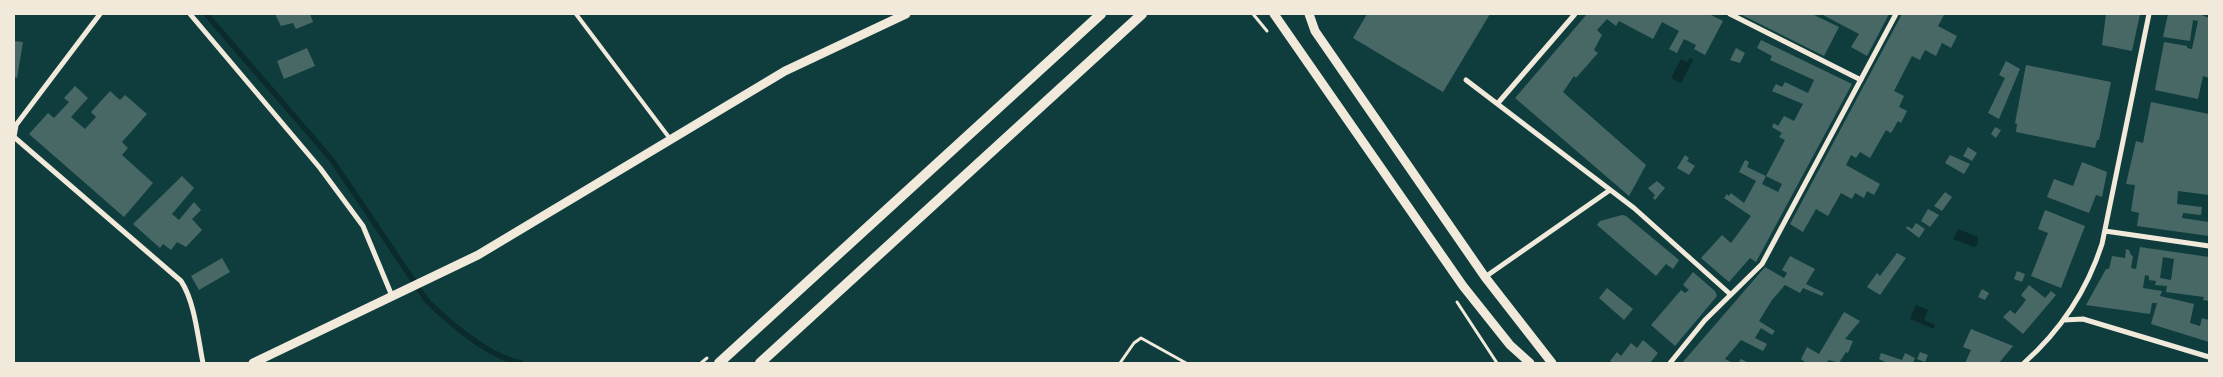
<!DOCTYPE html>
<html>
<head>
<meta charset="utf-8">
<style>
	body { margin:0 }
	#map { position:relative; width:2223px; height:377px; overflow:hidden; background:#0f3d3e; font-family:"Crimson Pro",serif }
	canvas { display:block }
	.frame { position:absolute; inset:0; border:15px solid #f1e9da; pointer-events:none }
</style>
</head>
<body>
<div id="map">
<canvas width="2223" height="377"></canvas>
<div class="frame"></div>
</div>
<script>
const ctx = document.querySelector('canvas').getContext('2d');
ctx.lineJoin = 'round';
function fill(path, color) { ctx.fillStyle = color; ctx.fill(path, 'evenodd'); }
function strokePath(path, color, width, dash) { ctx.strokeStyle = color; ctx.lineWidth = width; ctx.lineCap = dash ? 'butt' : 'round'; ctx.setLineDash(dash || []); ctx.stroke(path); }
fill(new Path2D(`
	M1690 58 1693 60 1681 83 1671 78 1681 59 1687 62Z
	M1958 229 1978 237V244L1974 247 1953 239Z
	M1916 305 1928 310 1924 320 1935 325 1934 329 1910 319Z`), '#0a2a2b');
strokePath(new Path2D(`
	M206 14 332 160 427 301C451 324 489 357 521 363`), '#0a2a2b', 5.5);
fill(new Path2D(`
	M275 14H310L313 22 296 29 293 23 281 26Z
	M1367 14H1490L1443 92 1353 38Z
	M1587 14H1709L1723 21 1705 55 1694 49 1696 45 1684 39 1677 53 1669 49 1679 31 1662 22 1653 39 1619 21 1616 26 1607 19 1597 30 1602 35 1594 50 1598 53 1576 78 1574 76 1563 92 1646 165 1629 196 1515 98Z
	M1740 14H1812L1839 27 1824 56Z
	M1824 14H1889L1867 56 1851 47 1859 34 1823 15Z
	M1902 14H1942L1944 15 1938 26 1957 36 1951 48 1942 43 1936 56 1925 50 1920 60 1912 56 1894 91 1904 96 1899 107 1907 111 1901 123 1898 121 1891 133 1886 130 1870 158 1860 152 1856 158 1851 155 1846 165 1880 184 1874 195 1867 191 1864 198 1855 193 1852 199 1841 193 1828 216 1816 209 1803 232 1790 224Z
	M2106 14H2140L2132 51 2102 45Z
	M2168 14H2199L2209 18V78L2203 76 2198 99 2155 90 2164 42 2187 46V48L2192 49 2198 21 2193 20 2190 41 2163 37Z
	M1761 40 1852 84 1756 262 1750 258 1729 282 1701 258 1722 235 1731 243 1751 216 1724 198 1727 194 1729 196 1731 193 1744 203 1756 181 1739 172 1745 160 1749 162 1747 167 1766 176 1762 184 1778 192 1782 184 1766 176 1785 140 1779 137 1782 133 1772 127 1774 123 1778 126 1784 116 1794 121 1803 104 1772 91 1776 84 1782 87 1785 82 1808 93 1814 80 1770 60 1772 56 1757 48Z
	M14 41 23 42 17 78 14 77Z
	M307 48 315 66 284 79 277 61Z
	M1736 48 1745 53 1740 63 1730 60Z
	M2006 61 2020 69 1999 119 1988 113 2005 78 1999 75Z
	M2026 65 2111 82 2099 140H2097L2095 148 2016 132 2017 124 2015 123Z
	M75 86 88 98 71 117 85 129 96 117 91 112 110 91 120 100 125 95 147 114 122 142 128 148 122 155 153 183 124 217 29 134 48 113 54 118 69 102 64 98Z
	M2151 102 2209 114V195L2178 191 2177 204 2202 207 2201 215 2183 213 2182 218 2209 222V236L2137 226 2139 213 2131 211 2135 185 2126 184 2136 141 2143 143Z
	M1995 127 2001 130 1996 138 1991 134Z
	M1968 147 1977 153 1972 161 1963 156Z
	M1685 155 1689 158 1687 161 1695 166 1689 175 1677 168Z
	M1950 155 1970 164 1964 174 1945 163Z
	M2082 162 2107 172 2102 197 2096 195 2089 213 2047 197 2054 179 2073 186Z
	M182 176 194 188 172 214 179 220 194 202 201 210 192 219 202 230 186 247 177 242 171 250 163 244 160 248 133 224Z
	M1657 181 1665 188 1655 200 1653 198 1655 195 1648 188Z
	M1945 192 1952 197 1942 211 1934 206Z
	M1928 209 1939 215 1930 227 1921 221Z
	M2045 210 2085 226 2061 288 2031 276 2048 233 2038 229Z
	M1622 215 1626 216 1679 260 1673 269 1666 264 1656 276 1597 225 1600 221Z
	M1916 223 1925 229 1919 238 1906 228 1907 226 1912 229Z
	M2140 247 2209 257V301L2203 300 2204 297 2166 292 2167 286 2155 285 2156 281 2149 280V276L2145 275 2143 288 2162 291 2160 296 2194 304 2190 323 2200 326 2202 318 2209 320V342L2151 324 2157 303H2152L2150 314 2086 305 2106 269H2109L2112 256 2125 258 2126 249 2129 250 2131 255 2133 256 2131 268 2136 269ZM2163 257 2174 259 2171 280 2160 278Z
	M1897 253 1906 258 1880 295 1867 287 1877 273 1880 276Z
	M1790 256 1815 269 1806 284 1824 293 1822 296 1803 288 1800 293 1785 285 1772 300 1759 321 1775 331 1772 335 1761 328 1755 338 1767 344 1763 351 1741 340 1725 359 1733 363H1682L1765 267 1784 278 1787 273 1782 270Z
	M222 258 230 272 199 290 191 276Z
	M2017 271 2025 274 2022 282 2014 279Z
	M1693 272 1715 291 1717 296 1675 346 1651 325 1681 290 1685 293 1689 290 1683 285Z
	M2029 285 2045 298 2051 291 2056 295 2023 334 2003 317 2010 310 2015 314 2026 300 2021 295Z
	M1607 288 1633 309 1624 320 1599 298Z
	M1982 289 1989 293 1985 300 1978 297Z
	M1844 312 1860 321 1845 339 1853 341 1848 353 1846 352 1839 363 1829 360 1826 363H1804L1805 362 1801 359 1807 347 1819 354Z
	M1971 329 2013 346 1999 363H1965L1971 350 1963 347Z
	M1643 340 1658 353 1650 363H1613L1610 361 1617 352 1621 356 1631 343 1637 348Z
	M1920 352 1928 355 1925 362 1917 359Z
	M1881 353 1902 360 1905 353 1915 358 1913 363H1887L1879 359Z
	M1741 359 1749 363H1738Z`), '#486865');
strokePath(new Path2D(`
	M1253 14 1267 31
	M1457 302 1497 363
	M701 363 707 358
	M1120 363 1134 343 1141 338 1186 363`), '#f1e9da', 3);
strokePath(new Path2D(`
	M576 14 671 140`), '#f1e9da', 4);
strokePath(new Path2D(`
	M100 14 16 125 14 137 181 281C195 302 198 339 203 363
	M190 14 320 168 363 226 392 296
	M1730 14 1861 80
	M1466 80 1634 208 1730 294
	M1498 103 1575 14
	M2105 231 2209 246
	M1485 277 1610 190
	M2064 320 2083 319 2209 357
	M1670 363 1705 320 1762 264 1896 14
	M2024 363C2060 331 2087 290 2102 244L2149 14`), '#f1e9da', 5);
strokePath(new Path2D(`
	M1274 14 1463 286 1510 345 1530 363
	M1309 14 1315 31 1485 277 1552 363
	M253 363 478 255 785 71 906 14`), '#f1e9da', 9);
strokePath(new Path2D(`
	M719 363 1101 14
	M760 363 1142 14`), '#f1e9da', 10);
</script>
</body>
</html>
